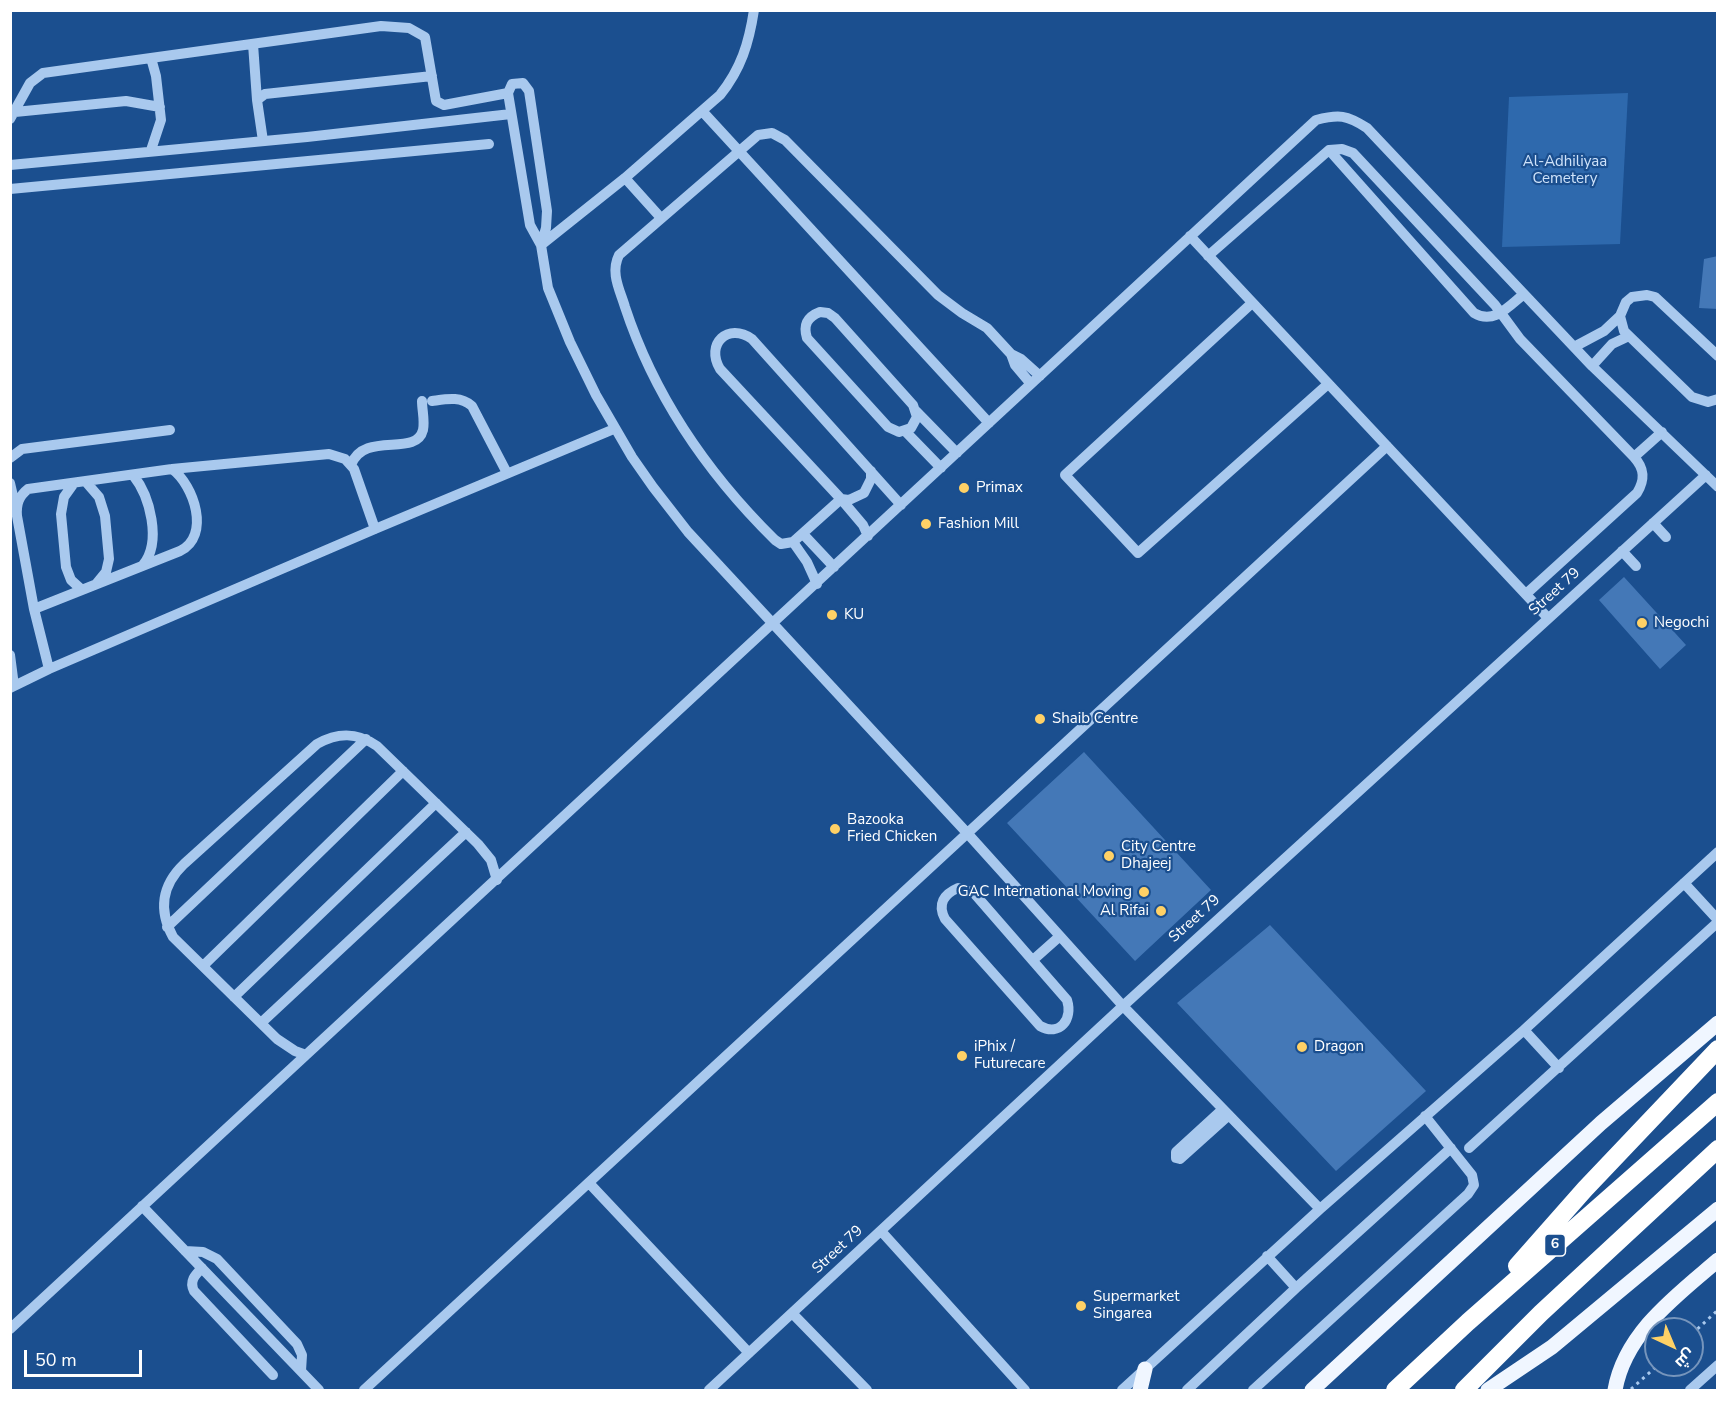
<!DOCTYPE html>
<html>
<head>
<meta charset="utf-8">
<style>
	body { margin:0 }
	#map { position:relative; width:1728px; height:1401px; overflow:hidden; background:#1b4f8f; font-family:"Nunito Sans",Cairo,sans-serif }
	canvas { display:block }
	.frame { position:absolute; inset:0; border:12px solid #fff; pointer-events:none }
	.north { position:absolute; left:1644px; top:1317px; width:60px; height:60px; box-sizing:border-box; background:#1b4f8f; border:2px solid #7695bc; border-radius:50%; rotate:136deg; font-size:16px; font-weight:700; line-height:24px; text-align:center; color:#fff }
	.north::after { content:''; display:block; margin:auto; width:21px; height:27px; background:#ffd166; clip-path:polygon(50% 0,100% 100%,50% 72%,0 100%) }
	.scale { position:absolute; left:24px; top:1350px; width:118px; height:27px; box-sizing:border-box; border:3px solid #fff; border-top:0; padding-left:8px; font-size:18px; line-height:21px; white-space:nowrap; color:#fff; -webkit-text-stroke:4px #1b4f8f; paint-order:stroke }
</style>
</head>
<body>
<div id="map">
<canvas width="1728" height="1401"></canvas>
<div class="frame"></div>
<div class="north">ش</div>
<div class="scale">50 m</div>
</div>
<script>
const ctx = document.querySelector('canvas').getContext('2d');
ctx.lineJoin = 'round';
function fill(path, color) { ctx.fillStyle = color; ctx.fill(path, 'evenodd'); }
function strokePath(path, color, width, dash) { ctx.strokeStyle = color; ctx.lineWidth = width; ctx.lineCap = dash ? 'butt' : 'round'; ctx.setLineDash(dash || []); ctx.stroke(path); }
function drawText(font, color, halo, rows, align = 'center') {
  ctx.font = font + ' "Nunito Sans",sans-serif'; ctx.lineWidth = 4.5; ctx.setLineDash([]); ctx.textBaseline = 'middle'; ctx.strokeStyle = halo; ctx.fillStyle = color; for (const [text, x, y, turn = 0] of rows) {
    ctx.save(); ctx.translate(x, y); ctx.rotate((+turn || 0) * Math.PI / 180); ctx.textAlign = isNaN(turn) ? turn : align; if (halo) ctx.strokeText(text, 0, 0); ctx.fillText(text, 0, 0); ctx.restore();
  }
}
fill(new Path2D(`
	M1628 93 1620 244 1502 247 1509 97Z`), '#2e69ad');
fill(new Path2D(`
	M1718 256V309L1699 308 1704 259Z
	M1624 577 1686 645 1660 669 1599 600Z
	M1084 752 1211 890 1135 961 1007 823Z
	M1270 925 1426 1091 1336 1171 1177 1003Z`), '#4478b7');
strokePath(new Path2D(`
	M1692 1334 1718 1310
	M1631 1389 1658 1365`), '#a9c9ee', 3, [3, 4.5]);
strokePath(new Path2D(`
	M253 44 257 100
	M151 58 156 76 161 120 151 150
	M15 112 126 101 160 107
	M703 112 989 423
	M10 119 30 83 43 73 381 26 409 28 425 37 436 101 444 105 508 93
	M263 141 257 100 265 94 432 76
	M1329 150 1474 313C1494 325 1509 306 1524 294
	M10 165 307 137 511 114
	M625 178 661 218
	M10 189 489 144
	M1190 236 1548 618
	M541 245 546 228 547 211 529 91 523 83 512 84 508 93 530 225 541 245 548 288 570 342 596 395 632 457 653 487 688 532 968 834 1123 1006 1320 1209
	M541 245 625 178 720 95C741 69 749 43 754 10
	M1208 256 1329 150 1342 149 1353 153 1495 305 1520 339 1634 457C1645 469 1645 480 1637 493L1526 594
	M1252 303 1065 475 1138 553 1328 384
	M820 312 828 313 835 318 913 405 917 417 911 428 899 432 888 427 807 338C803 325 807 317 820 312Z
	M1574 347 1604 331 1620 316
	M1011 354 1015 365 1031 384
	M1718 356 1655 297 1647 295 1632 297 1626 302 1620 316 1624 331 1692 397 1708 402 1718 399
	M1592 366 1612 344 1629 336
	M432 401C447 399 460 396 472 406L507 473
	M916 411 957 453
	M905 431 941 468
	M1634 457 1662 432
	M10 458 22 449 170 430
	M351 465C364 430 416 458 423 430 425 421 422 410 422 401
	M871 471V479L864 493 849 500 841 499 793 542 781 544 775 540C708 474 655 398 625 307 620 290 610 273 619 255L758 135 772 133 785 140 938 295 962 313 987 328 1011 354 1021 359 1040 376
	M133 475C150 496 162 542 143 565
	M86 482 99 497 105 516 109 559 106 572 97 583
	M10 483 16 509
	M74 483 64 497 61 514 66 567 71 580 82 590
	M1653 523 1666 537
	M803 534 834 567
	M868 536 863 525 841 499 720 369C705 344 728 322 752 339L901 505
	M793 542 807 562 817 584
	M1622 551 1636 566
	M34 609 180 551C211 536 194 485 172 469
	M10 655 14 686
	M49 669 34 609 17 516C16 504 19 496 28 489L172 469 329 454 345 459 354 469 375 529
	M10 688 49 669 375 529 614 429
	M1684 883 1718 920
	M958 888 973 892 1067 1000C1073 1019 1060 1037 1040 1026L945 919C937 904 944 894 958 888Z
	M167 927 366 739
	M1033 960 1060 936
	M203 966 403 771
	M234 997 436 803
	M261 1023 466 832
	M1524 1030 1559 1068
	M306 1055 295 1051 277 1039 173 937C158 910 162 885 184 864L317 744C338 732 357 732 377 746L478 844 491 860 497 880
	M1223 1109 1176 1152V1158L1180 1159 1229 1115
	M1469 1148 1718 922
	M589 1183 749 1353
	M142 1206 319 1390
	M881 1231 1025 1390
	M185 1251 203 1252 217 1259 297 1344 302 1355 301 1371
	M202 1268C195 1275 189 1281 194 1291L273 1375
	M1296 1288 1451 1148
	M792 1313 867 1390
	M10 1329 1316 120C1339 114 1347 115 1367 128L1592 366 1718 487
	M364 1390 1387 446
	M709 1390 1123 1006 1706 475
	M1122 1390 1320 1209 1524 1030 1718 852
	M1187 1390 1296 1288 1267 1256
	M1253 1390 1468 1194 1474 1185 1472 1175 1425 1116
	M1690 1390 1718 1365`), '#a9c9ee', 10);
strokePath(new Path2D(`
	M1140 1390 1145 1369
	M1312 1390 1601 1123 1718 1023
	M1488 1390 1552 1347 1718 1209
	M1615 1390C1625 1333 1676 1296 1718 1260`), '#f0f6ff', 15);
strokePath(new Path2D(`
	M1517 1266 1585 1189 1718 1049
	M1395 1390 1468 1322 1718 1102
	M1464 1390 1541 1313 1718 1149`), '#fff', 18);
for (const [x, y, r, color] of [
	[964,488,6,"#ffd166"],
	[926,524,6,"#ffd166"],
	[832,615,6,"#ffd166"],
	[1642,623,6,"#ffd166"],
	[1040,719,6,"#ffd166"],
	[835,829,6,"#ffd166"],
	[1109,856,6,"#ffd166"],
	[1144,892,6,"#ffd166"],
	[1161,911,6,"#ffd166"],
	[1302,1047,6,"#ffd166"],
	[962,1056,6,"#ffd166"],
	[1081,1306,6,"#ffd166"]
]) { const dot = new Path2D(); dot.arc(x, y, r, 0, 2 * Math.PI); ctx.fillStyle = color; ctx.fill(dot); strokePath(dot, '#1b4f8f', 2); }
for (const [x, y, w] of [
	[1555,1245,21]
]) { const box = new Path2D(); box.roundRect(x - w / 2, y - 11, w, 22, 4.5); ctx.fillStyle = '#1b4f8f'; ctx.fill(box); strokePath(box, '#fff', 1.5); }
drawText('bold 14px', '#fff', null, [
	["6",1555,1245]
]);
drawText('15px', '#cfe3fa', '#1b4f8f', [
	["Al-Adhiliyaa",1565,162],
	["Cemetery",1565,179]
]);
drawText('15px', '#fff', '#1b4f8f', [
	["Primax",976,488],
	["Fashion Mill",938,524],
	["KU",844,615],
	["Negochi",1654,623],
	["Shaib Centre",1052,719],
	["Bazooka",847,820],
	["Fried Chicken",847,837],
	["City Centre",1121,847],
	["Dhajeej",1121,864],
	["GAC International Moving",1132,892,"right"],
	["Al Rifai",1149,911,"right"],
	["iPhix /",974,1047],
	["Futurecare",974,1064],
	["Dragon",1314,1047],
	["Supermarket",1093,1297],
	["Singarea",1093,1314]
], 'left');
drawText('15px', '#fff', '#1b4f8f', [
	["Street 79",1555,592,-42],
	["Street 79",1195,919,-42],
	["Street 79",838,1250,-43]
]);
</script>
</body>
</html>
